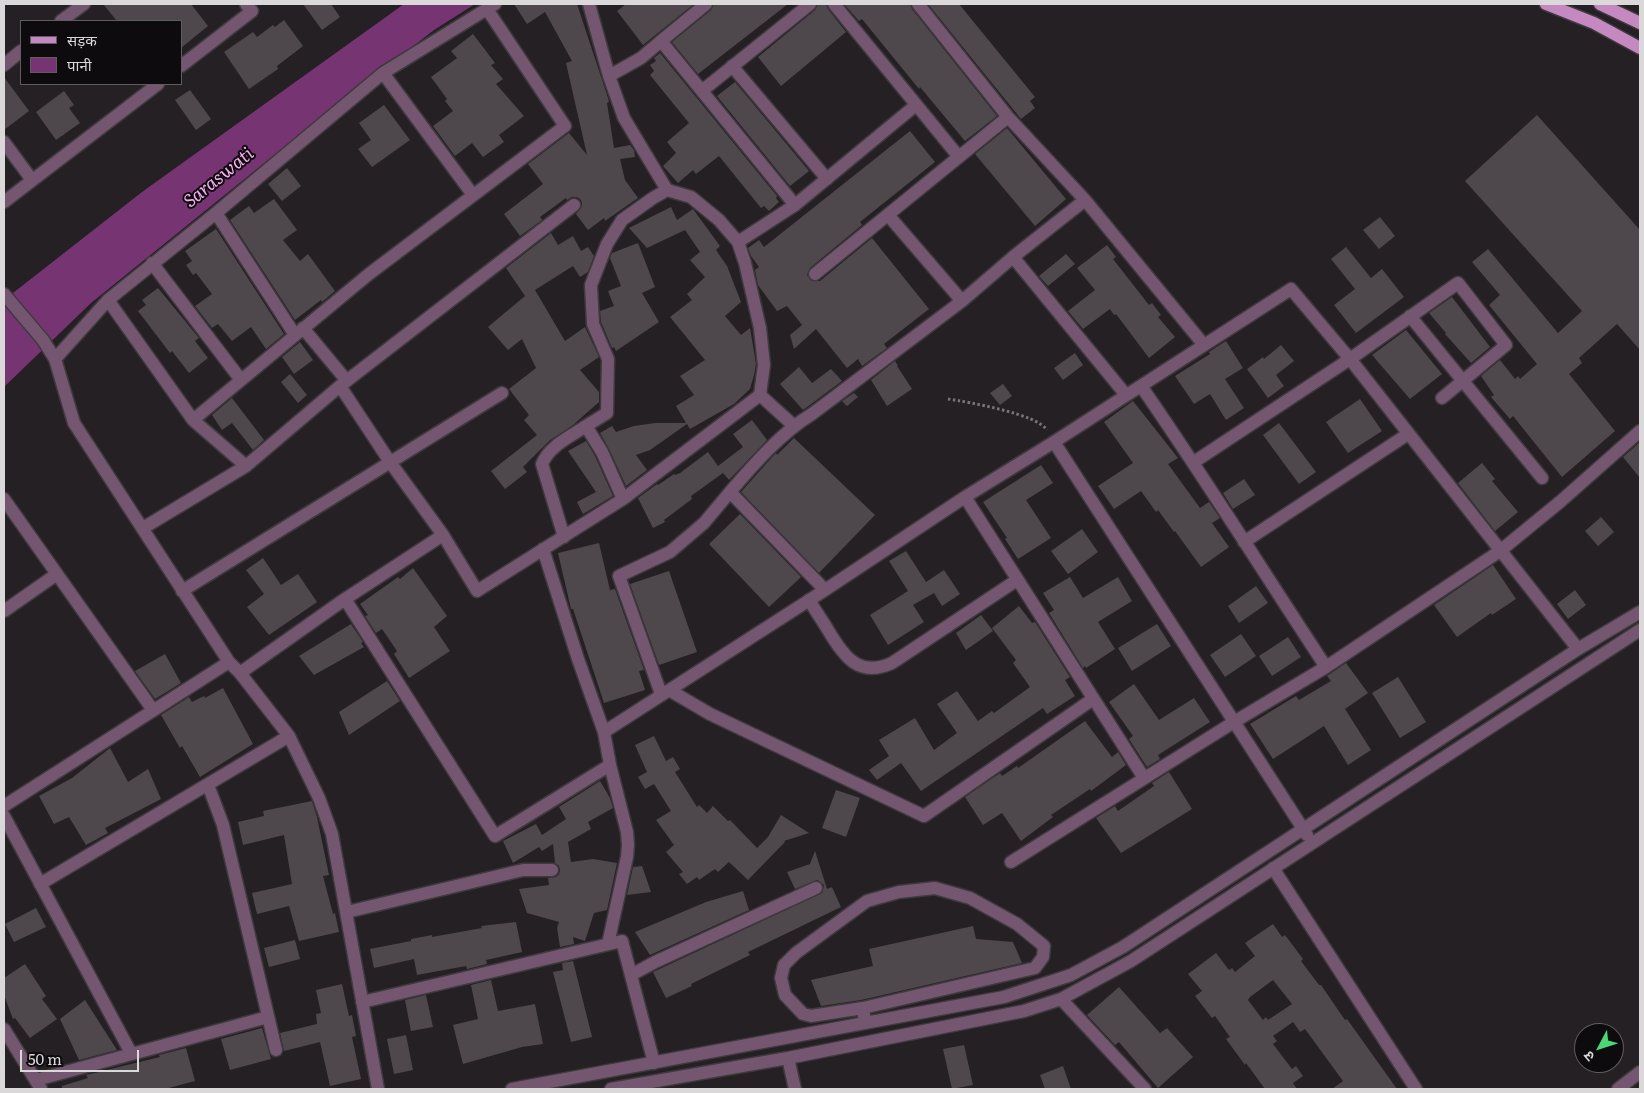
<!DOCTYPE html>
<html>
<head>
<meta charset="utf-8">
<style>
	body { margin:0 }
	#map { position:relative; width:1644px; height:1093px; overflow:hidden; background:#252024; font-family:Literata,"Noto Sans Devanagari",serif }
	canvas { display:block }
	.frame { position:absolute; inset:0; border:5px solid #dbd8da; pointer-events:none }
	.legend { position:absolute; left:20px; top:20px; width:162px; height:65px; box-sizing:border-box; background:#0d0b0d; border:1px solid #5f5d5f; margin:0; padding:6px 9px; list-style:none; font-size:15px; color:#dbd8da }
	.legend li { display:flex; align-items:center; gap:10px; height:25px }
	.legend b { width:25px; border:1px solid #5f5d5f }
	.north { position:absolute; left:1574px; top:1023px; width:50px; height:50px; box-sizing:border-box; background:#0d0b0d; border:1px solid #5f5d5f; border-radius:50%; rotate:230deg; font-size:14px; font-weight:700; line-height:20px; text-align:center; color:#dbd8da }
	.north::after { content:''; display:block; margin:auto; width:18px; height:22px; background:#4bd677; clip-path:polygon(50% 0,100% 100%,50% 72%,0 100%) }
	.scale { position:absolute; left:20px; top:1050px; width:119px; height:22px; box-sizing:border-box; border:2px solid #dbd8da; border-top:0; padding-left:6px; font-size:15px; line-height:18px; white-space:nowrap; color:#dbd8da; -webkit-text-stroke:4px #0d0b0d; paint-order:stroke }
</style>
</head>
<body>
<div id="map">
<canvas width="1644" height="1093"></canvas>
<div class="frame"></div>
<ul class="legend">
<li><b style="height:6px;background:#c688c0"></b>सड़क</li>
<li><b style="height:14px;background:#773472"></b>पानी</li>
</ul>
<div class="north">उ</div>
<div class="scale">50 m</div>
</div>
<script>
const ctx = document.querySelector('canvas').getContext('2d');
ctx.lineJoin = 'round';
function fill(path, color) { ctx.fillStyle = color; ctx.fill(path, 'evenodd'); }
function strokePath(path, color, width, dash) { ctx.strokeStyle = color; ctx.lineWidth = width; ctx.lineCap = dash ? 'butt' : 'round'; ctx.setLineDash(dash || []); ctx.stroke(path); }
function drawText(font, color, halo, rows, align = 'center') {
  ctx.font = font + ' Literata,serif'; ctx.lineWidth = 4; ctx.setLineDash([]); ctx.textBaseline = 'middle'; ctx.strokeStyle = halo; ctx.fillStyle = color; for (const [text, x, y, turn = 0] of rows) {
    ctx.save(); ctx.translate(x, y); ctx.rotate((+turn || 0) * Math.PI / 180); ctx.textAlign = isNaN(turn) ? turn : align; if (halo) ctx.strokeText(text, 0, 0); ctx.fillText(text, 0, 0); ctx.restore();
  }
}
fill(new Path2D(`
	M404 4H475L434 30 310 126 91 303 4 387V300L142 192Z`), '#773472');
fill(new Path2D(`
	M103 4H191L208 26 181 48V21H117Z
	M303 4H331L340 17 322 30Z
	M514 4H577L608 98 609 102 607 103 614 148 630 145 634 150 635 157 620 159 625 180 638 198 605 221 604 218 588 230 576 214 581 208 582 204 581 200 577 197H572L567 200 566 198 540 217 542 220 520 236 504 214 543 184 528 164 569 133 587 155 566 63 572 61 545 12 527 24Z
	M626 4H694L643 45 617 11Z
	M714 4H788L698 74 672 42 711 10Z
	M818 4H826L828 9 846 32 781 86 758 57 815 10Z
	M844 4H910L912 9 997 116 965 141 920 87 919 89 862 19 859 21Z
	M928 4H959L1035 97 1030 101 1035 108 1021 119Z
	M284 20 303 46 277 66 278 69 249 89 224 52 253 32 257 37 273 25 275 27Z
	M473 34 495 63 491 65 503 79 496 84 524 116 499 135 504 142 483 157 472 143 455 156 433 126 453 111 445 101 447 99 431 77 457 58 451 51Z
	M660 53 777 196 776 198 779 202 769 211 764 206 761 208 719 156 696 174 693 170 678 183 663 166 676 153 667 142 689 123 650 75 654 71 650 65 656 61 654 58Z
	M4 77 29 111 4 130Z
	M735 82 809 171 790 186 717 96Z
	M190 90 211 119 196 130 175 100Z
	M64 91 74 105 69 108 80 123 56 140 36 112Z
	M384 105 410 140 372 167 358 149 371 140 359 123Z
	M1537 115 1640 230V350L1617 324 1579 358 1582 363 1569 374 1615 431 1562 477 1513 416 1510 419 1491 397 1494 395 1481 376 1500 360 1515 379 1518 376 1520 379 1537 364 1489 305 1500 295 1472 262 1488 249 1558 333 1582 311 1465 181Z
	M1007 128 1066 199 1035 226 975 154Z
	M910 131 935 162 860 222 862 225 810 268 807 275 812 281H820L872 238 929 309 884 344 887 348 862 366 858 359 847 368 816 329 794 349 790 335 802 325 787 306 777 311 758 285 755 270 759 267 751 256 748 248 759 240 764 247Z
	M287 168 301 186 282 201 268 184Z
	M274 199 297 230 283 240 300 261 308 254 335 291 322 302 321 300 295 320 230 220 249 206 254 213Z
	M671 207 677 220 693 209 720 246 716 250 727 266 741 302 725 316 741 335 750 328 756 364 754 375 750 389 734 404 690 429 687 424 650 450 636 455 647 470 626 486 609 449 600 433 612 426 616 432 634 426 655 423H686L676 406 694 395 680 376 705 360 670 317 692 300 687 294 705 277 690 260 700 252 685 230 647 248 629 228Z
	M1380 217 1395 236 1379 249 1363 230Z
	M216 229 284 334 266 349 251 327 232 341 218 324 212 328 195 306 212 294 196 273 193 275 186 265 192 261 185 251Z
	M551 233 558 245 573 236 581 251 588 247 594 256 588 272 580 277 573 266 535 290 565 341 585 327 599 357 580 370 599 392V402L573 425 549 441 523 467 527 472 505 489 491 471 537 435 524 420 529 415 509 389 536 368 522 339 508 350 488 327 525 296 506 268Z
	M638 243 655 287 642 293 659 322 616 351 614 347 612 348 601 322 600 311 614 306 608 291 621 286 610 258 612 253Z
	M1107 245 1116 257 1113 259 1149 305 1152 303 1161 315 1158 317 1175 337 1149 358 1116 314 1114 315 1110 309 1083 329 1068 311 1095 290 1077 268Z
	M1346 247 1371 278 1382 269 1404 297 1356 333 1334 305 1355 289 1331 259Z
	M1066 254 1075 264 1048 286 1039 276Z
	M158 288 199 338 195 341 208 358 189 373 172 351 170 353 138 311 146 305 142 300Z
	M1452 297 1490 347 1471 363 1445 334 1446 333 1429 313Z
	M1406 330 1442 374 1410 399 1372 355Z
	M1226 341 1243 368 1225 379 1244 408 1226 420 1210 394 1194 404 1175 376 1210 354 1209 352Z
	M300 342 313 360 294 374 282 357Z
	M1281 345 1294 361 1276 375 1284 386 1268 398 1247 369 1263 357 1264 359Z
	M1075 353 1083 365 1063 380 1054 368Z
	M895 361 898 366H897L912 389 887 406 871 380Z
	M799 367 812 383 831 369 842 381 803 410 780 384Z
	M290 374 307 395 298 403 281 382Z
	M1003 384 1012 396 1000 405 990 393Z
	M854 393 858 397 847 406 842 401Z
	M232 398 264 440 253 450 232 423 222 430 212 415Z
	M1360 399 1382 431 1348 453 1326 422Z
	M1133 401 1178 458 1168 464 1200 508 1209 502 1220 518 1212 523 1229 547 1201 567 1175 531 1174 532 1158 510 1156 512 1141 491 1114 509 1098 486 1133 463 1104 422Z
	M752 420 767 440 729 480 723 473 691 496 692 499 664 520 665 522 653 528 638 498 657 484 658 485 674 474 675 475 680 473 708 452 718 466 743 447 733 434Z
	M1279 423 1316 472 1299 484 1263 435Z
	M794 438 875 515 819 573 741 492 774 455 776 453 777 455Z
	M586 441 595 456 613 496 583 514 577 502 596 492 568 451Z
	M1640 442V478L1623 457Z
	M1482 463 1495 479 1492 481 1518 512 1495 531 1458 483Z
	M1041 465 1053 483 1026 500 1051 538 1018 559 1005 539 1007 538 983 502Z
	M1244 479 1255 495 1233 509 1223 493Z
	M740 514 801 577 769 607 709 544Z
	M1601 517 1614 532 1598 546 1585 531Z
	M1082 529 1098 552 1068 574 1051 551Z
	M599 543 610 590 615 589 644 670 639 671 645 690 604 703 573 609H571L558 553Z
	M906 551 926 582 944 570 960 594 942 606 934 593 913 605 924 622 888 645 870 615 908 591 889 561Z
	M263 558 281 585 298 574 317 602 269 635 247 607 264 594 246 570Z
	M1493 565 1516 599 1492 615 1491 613 1457 637 1434 605Z
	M413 568 447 616 434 627 450 651 409 678 394 654 397 651 382 629 376 633 365 616 368 615 360 604 398 577 400 579Z
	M669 571 697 652 659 665 630 584Z
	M1070 577 1083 598 1118 577 1132 601 1098 622 1115 649 1086 668 1085 666 1083 668 1049 613 1054 610 1043 593Z
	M1256 586 1268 603 1239 623 1228 606Z
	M1575 590 1586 605 1568 619 1557 604Z
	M1019 606 1032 623 1035 622 1070 677 1065 680 1075 696 1047 714 1043 708 921 791 901 763 877 780 869 770 889 756 879 740 915 718 934 750 957 733 937 704 957 691 978 721 992 711 994 713 1030 687 1013 663 1016 660 992 628Z
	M981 615 993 631 966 650 956 633Z
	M351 624 363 642 361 643 364 647 314 675 299 656Z
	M1157 624 1171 646 1132 671 1118 648Z
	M1241 634 1256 656 1225 677 1210 655Z
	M1288 637 1301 657 1272 676 1259 656Z
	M165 654 181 683 155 699 135 671Z
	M1346 663 1368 693 1345 709 1371 750 1348 765 1324 726 1273 759 1250 724 1296 696 1299 700 1331 681 1327 676Z
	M1398 677 1426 722 1400 738 1372 693Z
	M387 681 400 701 349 735 339 712Z
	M1134 684 1159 720 1194 698 1210 722 1158 755 1160 759 1147 767 1129 739 1133 736 1109 702Z
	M223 688 253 744 200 777 182 746 180 748 161 715 189 697 192 702 204 696 205 698Z
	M1085 721 1112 757 1118 752 1126 765 1091 791 1090 789 1051 815 1053 817 1021 841 1002 813 983 825 965 797 1000 773 1002 776 1017 766 1018 768Z
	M654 736 666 761 673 757 680 769 675 772 697 807 699 805 707 813 713 806 728 821 730 820 757 848 768 837 781 815 809 833 784 841 785 842 748 880 729 862 718 872 715 869 699 880 697 877 687 884 679 874 683 872 666 852 674 845 656 820 671 811 654 784 645 789 638 777 647 772 635 745Z
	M110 748 128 782 148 769 161 799 105 828 108 833 86 845 69 817 54 824 39 796 72 778Z
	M1169 772 1192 809 1121 853 1096 818 1115 806 1118 811 1154 786 1152 783Z
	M600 781 610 798 613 808 588 822 591 829 568 842 571 862 593 859 617 863 607 910 594 913 585 941 573 937 574 944 560 947 557 928 559 922 527 913 519 889 549 885 548 878 556 877 559 874 560 870 559 866 555 863 553 844 542 851 539 847 513 863 503 841 536 824 542 835 566 819 559 807Z
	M836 790 860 798 846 837 822 828Z
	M312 801 317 817 329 875 323 876 333 914 335 913 339 932 299 941 289 906 257 914 252 893 292 884 284 835 243 845 238 822 264 816 263 811Z
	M815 851 827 889 832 887 841 907 748 952 750 955 691 984 692 986 666 998 653 972 822 893 824 885 817 880 795 889 787 872 810 864Z
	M642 866 651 892 627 895 633 867Z
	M743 891 749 910 650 955 635 932 706 902Z
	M36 908 46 927 14 942 5 924Z
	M516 922 522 952 486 960 487 964 467 969 466 966 417 975 414 959 374 968 370 949 411 941V939L432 935V937L482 928 481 926Z
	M1273 924 1282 937 1285 935 1303 959 1301 961 1319 985H1321L1345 1020 1347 1019 1397 1089H1332L1343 1081 1305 1029 1300 1032 1293 1022 1273 1036 1277 1041 1273 1044 1292 1069 1296 1066 1303 1076 1293 1083 1297 1089H1265L1246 1063 1245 1065 1226 1039 1230 1037 1215 1016 1212 1018 1195 996 1202 991 1188 974 1216 953 1229 970 1232 968 1235 972 1255 956 1245 943ZM1273 980 1292 1004 1268 1020 1266 1017 1263 1020 1248 1000 1250 997Z
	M973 926 976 939 1013 942 1022 963 861 1000 821 1006 811 980 873 966 869 949Z
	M295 940 300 959 269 967 264 948Z
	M573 961 592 1037 571 1042 553 972 563 970 562 963Z
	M25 964 46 996 42 999 57 1019 30 1038 15 1018 13 1019 4 995V978Z
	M491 980 498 1011 535 1004 543 1044 522 1047 463 1064 453 1025 478 1019 471 985Z
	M342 984 349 1016 352 1015 356 1036 352 1037 361 1079 330 1086 320 1042 284 1051 280 1033 317 1024 316 1014 321 1013 316 990Z
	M1119 987 1160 1033 1167 1028 1193 1057 1158 1088 1119 1042 1115 1045 1087 1015Z
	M426 995 433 1027 411 1031 405 1000Z
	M85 1000 117 1050 79 1060 60 1019Z
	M262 1028 271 1059 230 1070 221 1039Z
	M406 1035 413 1070 394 1074 387 1039Z
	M964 1045 973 1085 952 1089 943 1049Z
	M186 1048 195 1081 165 1089H62V1086L88 1078 86 1075 160 1057 159 1055Z
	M1063 1066 1071 1089H1045L1040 1075Z`), '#4e484d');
const minor = new Path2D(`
	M589 4 609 76 624 118 667 190
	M706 4 661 41 795 205
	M834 4 959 157
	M918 4 1008 117 1085 200 1204 345
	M61 21 84 4
	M4 65 21 51
	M181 66 252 11 246 4
	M732 66 827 179
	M383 73 473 195
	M609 76 641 58 661 41
	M703 90 810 4
	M4 142 32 180
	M4 202 158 84
	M216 213 295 335
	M888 215 962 301
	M738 242 795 205 916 105
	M1013 257 1126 395
	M152 263 241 380
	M815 274 1008 117
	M4 294 43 340 55 359 74 423 229 662 240 673 289 736 319 798 332 834 378 1089
	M108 300 193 420 246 466
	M1410 316 1542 478
	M303 328 347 381
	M55 359 108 300 216 213 383 73 495 4
	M340 386 390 462 443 535 477 591 623 499 602 452 586 426 607 413 608 359 593 324 591 285 607 244 622 220 653 198 667 190 691 197 719 220 738 242 745 263 760 328 764 365 760 395 793 425
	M1141 386C1205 478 1264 573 1326 667
	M193 420 369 274 565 126 487 9
	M1054 442 1307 835
	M1194 462 1350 359 1458 283 1506 345 1442 398
	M730 492C753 465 782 432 812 414L962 301 1013 257 1085 200
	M965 497 1144 778
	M4 499 153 710
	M623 499 760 395
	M143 528 246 466 340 386 574 205
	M564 537 542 464C549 446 570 437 586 426
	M1244 542 1408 434
	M543 549 578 659 604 732 610 765 627 832 628 845 627 857 608 944
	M182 591 502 393
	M345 599 495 836 610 765
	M809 600C815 610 822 620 828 630 844 657 859 678 892 663L1017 580
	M4 611 57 574
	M240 673 345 599 443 535
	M669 690 710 714 924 816 1093 699
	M661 694 619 576 670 552 704 523 730 492 825 590
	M604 732 825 590 965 497 1054 442 1291 289 1350 359 1578 649
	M208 785 223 825 276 1050
	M4 806 229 662
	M4 816 131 1053
	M1011 862 1234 722 1326 667 1500 551 1561 501 1640 431
	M1273 868 1416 1089
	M40 884 289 736
	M347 912 523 870H552
	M631 975 655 962 816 888
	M1061 999 1145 1089
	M362 1002 622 941 654 1063
	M863 1008 811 1016 803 1014 785 995 781 978 784 965 796 953 867 901 899 892 935 888 970 898 1017 924 1044 946 1043 957 1035 968 863 1008 865 1023
	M4 1029 41 1089
	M788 1058 795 1089
	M36 1080 268 1017
	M512 1089 1004 997 1071 975 1123 947 1578 649 1640 612
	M611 1089 788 1058 1024 1011 1061 999 1131 961 1640 630
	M1618 1089 1640 1072`);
const major = new Path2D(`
	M1546 4 1594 23 1640 48
	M1600 4 1640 23`);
strokePath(minor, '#3e3a3d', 15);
strokePath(major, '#3e3a3d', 15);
strokePath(new Path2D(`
	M948 399C968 402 1037 414 1047 430`), '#787477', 3, [2.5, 2.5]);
strokePath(minor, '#745670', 12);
strokePath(major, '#c688c0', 12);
drawText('italic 18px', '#f9adf1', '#0d0b0d', [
	["Saraswati",219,178,-39]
]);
</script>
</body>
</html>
